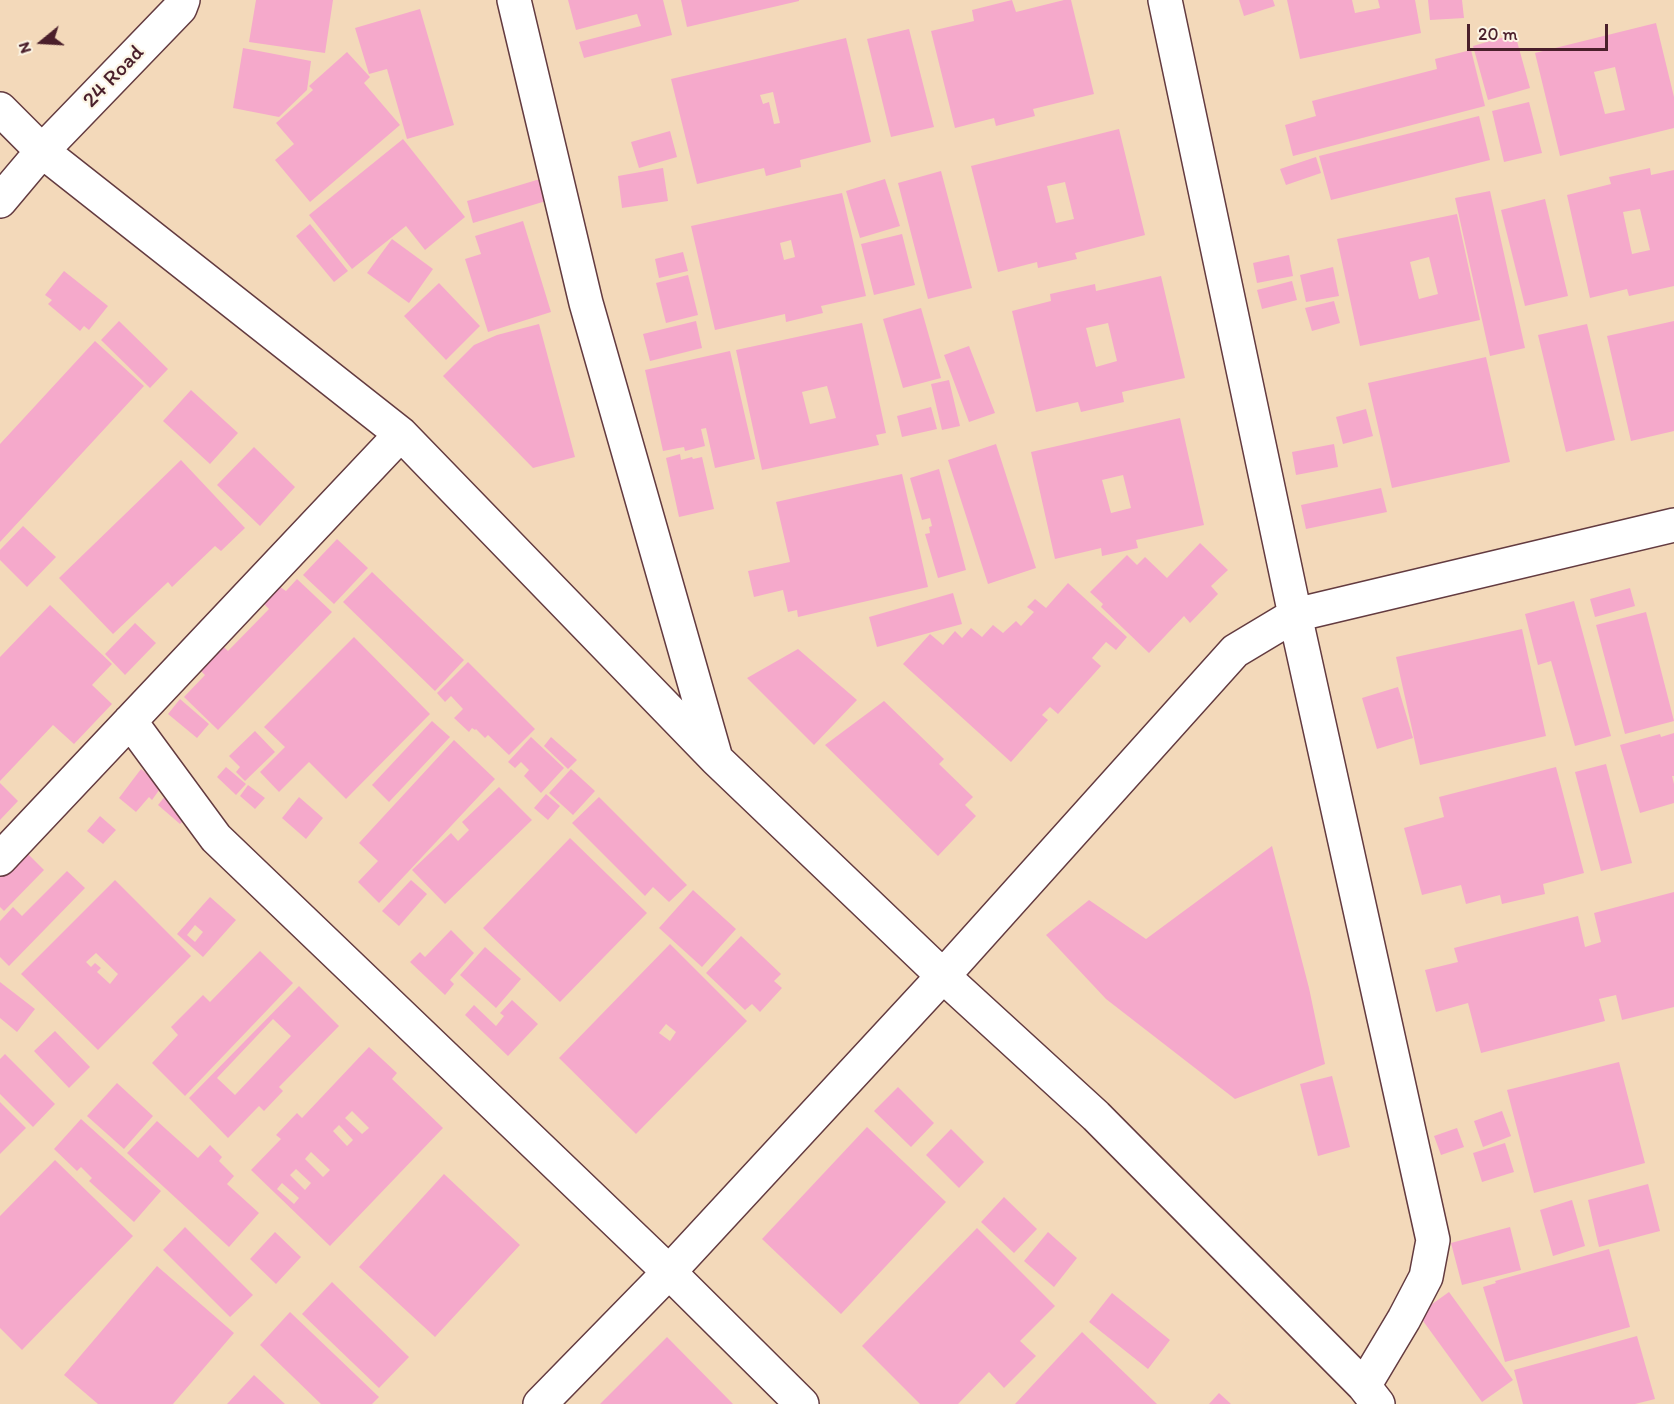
<!DOCTYPE html>
<html>
<head>
<meta charset="utf-8">
<style>
	body { margin:0 }
	#map { position:relative; width:1674px; height:1404px; overflow:hidden; background:#f3d9ba; font-family:Itim,sans-serif }
	canvas { display:block }
	.north { position:absolute; left:12px; top:12px; width:60px; height:60px; -webkit-text-stroke:4px #fcf5e5; paint-order:stroke; rotate:252deg; font-size:16px; font-weight:700; line-height:24px; text-align:center; color:#4a1f2b }
	.north::after { content:''; display:block; margin:auto; width:21px; height:27px; background:#4a1f2b; clip-path:polygon(50% 0,100% 100%,50% 72%,0 100%) }
	.scale { position:absolute; left:1467px; top:24px; width:141px; height:27px; box-sizing:border-box; border:3px solid #4a1f2b; border-top:0; padding-left:8px; font-size:18px; line-height:21px; white-space:nowrap; color:#4a1f2b; -webkit-text-stroke:4px #fcf5e5; paint-order:stroke }
</style>
</head>
<body>
<div id="map">
<canvas width="1674" height="1404"></canvas>
<div class="north">N</div>
<div class="scale">20 m</div>
</div>
<script>
const ctx = document.querySelector('canvas').getContext('2d');
ctx.lineJoin = 'round';
function fill(path, color) { ctx.fillStyle = color; ctx.fill(path, 'evenodd'); }
function strokePath(path, color, width, dash) { ctx.strokeStyle = color; ctx.lineWidth = width; ctx.lineCap = dash ? 'butt' : 'round'; ctx.setLineDash(dash || []); ctx.stroke(path); }
function drawText(font, color, halo, rows, align = 'center') {
  ctx.font = font + ' Itim,sans-serif'; ctx.lineWidth = 4.5; ctx.setLineDash([]); ctx.textBaseline = 'middle'; ctx.strokeStyle = halo; ctx.fillStyle = color; for (const [text, x, y, turn = 0] of rows) {
    ctx.save(); ctx.translate(x, y); ctx.rotate((+turn || 0) * Math.PI / 180); ctx.textAlign = isNaN(turn) ? turn : align; if (halo) ctx.strokeText(text, 0, 0); ctx.fillText(text, 0, 0); ctx.restore();
  }
}
fill(new Path2D(`
	M256 0H333L325 53 249 42Z
	M568 0H663L672 35 584 58 579 42 641 26 637 14 576 30Z
	M681 0H799V1L687 27Z
	M1012 0 1016 12 1064 0H1071L1094 94 1033 109 1035 116 996 126 994 118 955 128 931 31 974 21 972 10Z
	M1239 0H1273L1275 6 1244 16Z
	M1287 0H1352L1355 13 1380 8 1378 0H1415L1421 33 1300 59Z
	M1428 0H1462L1464 18 1430 20Z
	M420 9 454 125 407 139 387 69 369 74 355 28Z
	M1656 23 1674 97V128L1560 156 1535 53ZM1615 67 1625 110 1605 114 1594 72Z
	M909 29 934 127 891 137 867 39Z
	M1515 34 1530 88 1488 100 1473 46Z
	M846 38 871 142 800 160 801 167 766 176 764 168 697 184 671 79ZM773 92 780 123 774 124 769 102 763 104 760 95Z
	M243 48 311 61 307 90 279 117 233 108Z
	M1471 50 1485 106 1293 156 1285 125 1316 116 1312 101 1437 69 1435 59Z
	M347 52 370 77 364 83 400 125 310 202 275 160 294 144 276 123 313 90 309 86Z
	M1529 102 1542 153 1504 162 1492 111Z
	M1479 116 1490 160 1331 200 1319 156Z
	M1119 129 1145 235 1075 253 1077 259 1038 268 1037 262 998 272 971 166ZM1065 182 1074 219 1056 223 1047 186Z
	M670 131 677 157 639 168 631 142Z
	M403 139 465 217 425 250 406 226 352 269 309 215Z
	M1316 157 1321 173 1286 185 1280 169Z
	M663 168 668 201 622 208 618 176Z
	M1650 168 1651 175 1674 170V286L1629 296 1627 289 1590 298 1567 195 1611 184 1609 177ZM1640 209 1650 250 1632 254 1623 212Z
	M941 171 972 288 928 299 898 183Z
	M540 179 546 201 473 223 467 201Z
	M885 179 900 226 860 238 846 191Z
	M1490 191 1525 348 1490 356 1455 198Z
	M842 193 866 296 821 306 823 313 786 322 785 314 715 330 691 226ZM791 240 795 257 784 260 780 243Z
	M1545 199 1568 296 1525 306 1501 210Z
	M1457 214 1480 320 1360 346 1337 239ZM1429 257 1438 294 1419 299 1410 262Z
	M523 221 551 312 488 332 465 259 481 254 475 236Z
	M310 224 348 271 334 282 296 236Z
	M902 234 915 285 874 295 861 244Z
	M392 239 433 269 409 303 367 273Z
	M683 252 688 271 659 278 655 259Z
	M1289 255 1293 276 1257 283 1253 263Z
	M1333 267 1339 296 1306 302 1300 275Z
	M64 271 108 306 89 330 84 326 80 331 48 304 52 300 45 295Z
	M688 275 698 315 666 323 656 283Z
	M1161 276 1185 378 1122 392 1124 402 1081 412 1078 402 1036 412 1012 311 1051 301 1050 294 1095 284 1096 291ZM1108 323 1117 361 1096 367 1086 328Z
	M1292 281 1297 300 1262 309 1257 290Z
	M439 283 480 326 446 360 404 316Z
	M1334 301 1340 323 1312 331 1305 308Z
	M921 308 941 378 903 388 883 319Z
	M119 321 168 369 150 388 101 340Z
	M696 321 702 348 650 361 643 334Z
	M1674 321V431L1631 441 1607 336Z
	M862 323 886 433 876 435 879 445 762 470 736 350ZM827 386 836 418 810 424 802 392Z
	M539 324 575 457 533 468 443 376 474 345 497 335Z
	M1587 324 1615 440 1566 452 1538 335Z
	M95 341 144 386 0 542V444Z
	M969 346 995 413 969 422 944 355Z
	M730 351 755 459 715 468 706 428 701 429 705 446 685 451 684 447 663 451 645 370Z
	M1486 357 1510 462 1392 488 1368 383Z
	M949 380 960 426 942 430 931 384Z
	M191 390 238 433 210 464 163 421Z
	M931 407 937 429 902 437 897 416Z
	M1366 409 1373 436 1343 444 1336 417Z
	M1180 418 1204 525 1136 540 1138 548 1102 556 1101 548 1055 559 1031 452ZM1123 475 1131 508 1111 513 1102 480Z
	M996 444 1036 568 988 584 948 460Z
	M1334 444 1338 467 1296 475 1292 452Z
	M254 447 295 487 260 526 217 485Z
	M680 454 681 460 692 457 693 459 702 457 714 509 679 517 666 458Z
	M181 460 245 528 221 551 215 546 172 587 168 582 113 634 59 578Z
	M939 469 966 570 938 578 925 534 930 533 929 527 932 526 930 518 922 520 910 478Z
	M902 474 928 587 798 617 797 610 788 612 783 590 754 597 748 571 790 562 776 502Z
	M1381 488 1387 512 1306 529 1301 505Z
	M23 526 56 557 27 587 0 560V550Z
	M337 539 368 568 334 604 303 575Z
	M1200 543 1228 570 1211 586 1218 594 1190 623 1184 616 1149 653 1101 607 1103 604 1090 592 1127 555 1137 565 1145 557 1167 578Z
	M372 572 464 660 435 691 343 602Z
	M297 579 332 612 218 730 184 697 205 675 198 668 221 644 228 651 269 609 264 604 280 587 286 591Z
	M1068 583 1127 637 1116 650 1106 642 1092 658 1101 666 1058 714 1050 707 1042 715 1048 720 1011 762 903 664 930 634 943 645 955 631 962 638 971 628 982 637 993 625 1003 633 1016 621 1021 626 1034 612 1027 607 1035 599 1046 608Z
	M1630 588 1635 606 1595 617 1590 599Z
	M953 593 962 624 877 647 869 617Z
	M1574 601 1611 736 1575 746 1551 661 1538 665 1525 614Z
	M50 605 112 664 92 685 112 704 74 744 53 725 0 781V657Z
	M1646 612 1674 721 1625 734 1596 625Z
	M135 623 156 643 125 675 105 654Z
	M1522 629 1546 736 1420 765 1396 657Z
	M354 637 430 714 346 799 309 762 279 792 260 772 285 747 264 727Z
	M798 649 857 700 814 745 747 678Z
	M468 662 535 729 509 755 488 735 485 738 476 729 475 730 472 728 469 732 454 718 463 709 451 696 445 702 437 693Z
	M1398 687 1413 738 1377 749 1362 698Z
	M180 699 209 724 197 738 168 714Z
	M884 701 944 759 939 764 973 797 965 805 976 816 938 856 825 745Z
	M432 721 450 737 389 802 372 785Z
	M255 731 275 752 245 781 236 772 240 767 229 756Z
	M1674 733V776H1672L1674 784V803L1640 813 1620 745 1660 734 1661 737Z
	M531 737 564 768 541 793 524 776 529 770 521 762 515 768 508 762Z
	M551 737 577 760 568 769 544 746Z
	M454 740 495 779 379 903 358 882 378 861 359 843Z
	M1606 764 1632 863 1601 871 1575 772Z
	M226 767 246 784 236 795 217 777Z
	M1556 767 1584 873 1543 884 1545 894 1502 904 1500 895 1466 904 1461 885 1422 895 1404 828 1444 817 1439 797Z
	M141 769 162 786 152 800 149 797 136 812 119 798Z
	M571 769 595 791 573 815 549 793Z
	M0 783 18 801 0 820Z
	M248 785 265 798 255 809 240 796Z
	M499 787 532 820 445 904 412 870 451 833 458 841 469 830 462 822Z
	M546 794 560 806 548 820 534 808Z
	M166 795 189 815 180 824 158 805Z
	M299 797 323 818 306 839 282 818Z
	M599 797 687 885 669 902 653 887 645 896 572 823Z
	M100 816 116 830 103 844 87 831Z
	M570 838 647 913 560 1002 483 928Z
	M1272 846 1309 988 1325 1064 1235 1099 1106 999 1046 935 1089 900 1146 939Z
	M28 854 44 870 4 911 0 907V867L6 861 14 868Z
	M67 871 85 888 9 966 0 957V921L13 907 22 916Z
	M115 880 191 956 98 1050 21 974ZM96 953 118 974 110 984 97 972 101 968 95 963 91 967 86 962Z
	M411 880 427 894 399 926 382 911Z
	M693 890 736 929 702 967 659 928Z
	M1674 892V1007L1622 1020 1616 995 1599 999 1605 1021 1481 1053 1468 1003 1436 1012 1425 970 1458 962 1454 948 1578 916 1585 947 1601 942 1594 913Z
	M210 897 236 920 203 957 177 934ZM195 925 203 932 195 942 187 935Z
	M451 930 474 953 450 980 454 984 445 995 410 962 420 952 425 957Z
	M741 936 781 974 774 981 782 988 760 1012 752 1004 745 1010 706 973Z
	M670 944 747 1021 636 1134 559 1058ZM666 1024 676 1032 670 1041 659 1033Z
	M485 947 521 979 496 1008 460 975Z
	M260 951 293 983 185 1096 152 1063 178 1035 171 1027 203 995 210 1002Z
	M0 982 35 1009 17 1032 0 1018Z
	M299 986 339 1026 279 1087 283 1091 264 1111 259 1106 228 1138 189 1098ZM273 1019 291 1036 235 1095 217 1078Z
	M512 1000 538 1024 508 1056 465 1015 474 1005 496 1026 504 1016 500 1013Z
	M55 1031 90 1067 69 1088 34 1051Z
	M369 1047 397 1073 392 1079 443 1128 330 1246 251 1170 281 1139 276 1135 297 1113 302 1118ZM352 1111 369 1128 362 1134 345 1118ZM339 1125 353 1140 347 1146 333 1131ZM311 1152 330 1170 323 1177 305 1159ZM296 1169 311 1183 305 1190 290 1175ZM282 1183 299 1198 294 1204 277 1189Z
	M5 1054 55 1104 33 1127 0 1094V1059Z
	M1619 1062 1645 1163 1534 1193 1507 1090Z
	M1332 1076 1350 1147 1318 1156 1300 1084Z
	M117 1083 153 1116 124 1149 87 1116Z
	M898 1087 934 1123 911 1147 874 1111Z
	M0 1102 26 1128 0 1154Z
	M1502 1111 1511 1136 1483 1147 1474 1121Z
	M81 1119 161 1191 134 1222 89 1181 92 1178 81 1167 77 1171 54 1149Z
	M157 1121 198 1158 210 1145 222 1157 219 1161 234 1176 227 1184 259 1213 229 1247 127 1153Z
	M867 1127 946 1202 841 1314 762 1239Z
	M1457 1128 1464 1147 1441 1155 1434 1136Z
	M951 1129 984 1162 959 1188 926 1155Z
	M1505 1143 1514 1172 1482 1182 1473 1153Z
	M55 1160 133 1236 22 1350 0 1328V1216Z
	M444 1174 520 1245 435 1337 359 1267Z
	M1648 1184 1660 1231 1599 1247 1588 1200Z
	M1004 1197 1037 1229 1014 1253 981 1222Z
	M1572 1200 1585 1246 1553 1256 1540 1210Z
	M185 1227 253 1295 230 1317 163 1250Z
	M1510 1227 1521 1270 1462 1285 1451 1243Z
	M977 1228 1055 1306 1020 1341 1036 1356 1004 1388 989 1372 958 1404H920L862 1346Z
	M275 1232 301 1257 276 1284 250 1259Z
	M1048 1232 1077 1258 1054 1287 1024 1261Z
	M1609 1249 1630 1327 1505 1362 1483 1287 1496 1283 1495 1281Z
	M157 1266 234 1333 173 1404H98L64 1375Z
	M332 1282 409 1357 379 1388 302 1314Z
	M1449 1292 1513 1380 1482 1402 1418 1314Z
	M1112 1293 1170 1340 1148 1369 1089 1322Z
	M290 1312 379 1397 372 1404H321L260 1345Z
	M1082 1332 1157 1404H1015Z
	M1637 1336 1655 1399 1635 1404H1523L1514 1370Z
	M667 1337 733 1404H600Z
	M254 1375 285 1404H227Z
	M1219 1393 1231 1404H1209Z`), '#f5a9cb');
const minor = new Path2D(`
	M514 0 586 303 715 755
	M1165 0 1295 615 1433 1240 1426 1277 1404 1319 1364 1386
	M0 109 42 151 401 434 716 759 943 976 1096 1116 1364 1386 1378 1404
	M0 201 42 151 180 8 183 0
	M130 721 216 838 669 1272 802 1404
	M0 859 401 434
	M540 1404 669 1272 943 976 1235 651 1295 615 1674 525`);
strokePath(minor, '#633b40', 36);
strokePath(minor, '#fff', 33);
drawText('22px', '#4a1f2b', '#fcf5e5', [
	["24 Road",114,77,-46]
]);
</script>
</body>
</html>
